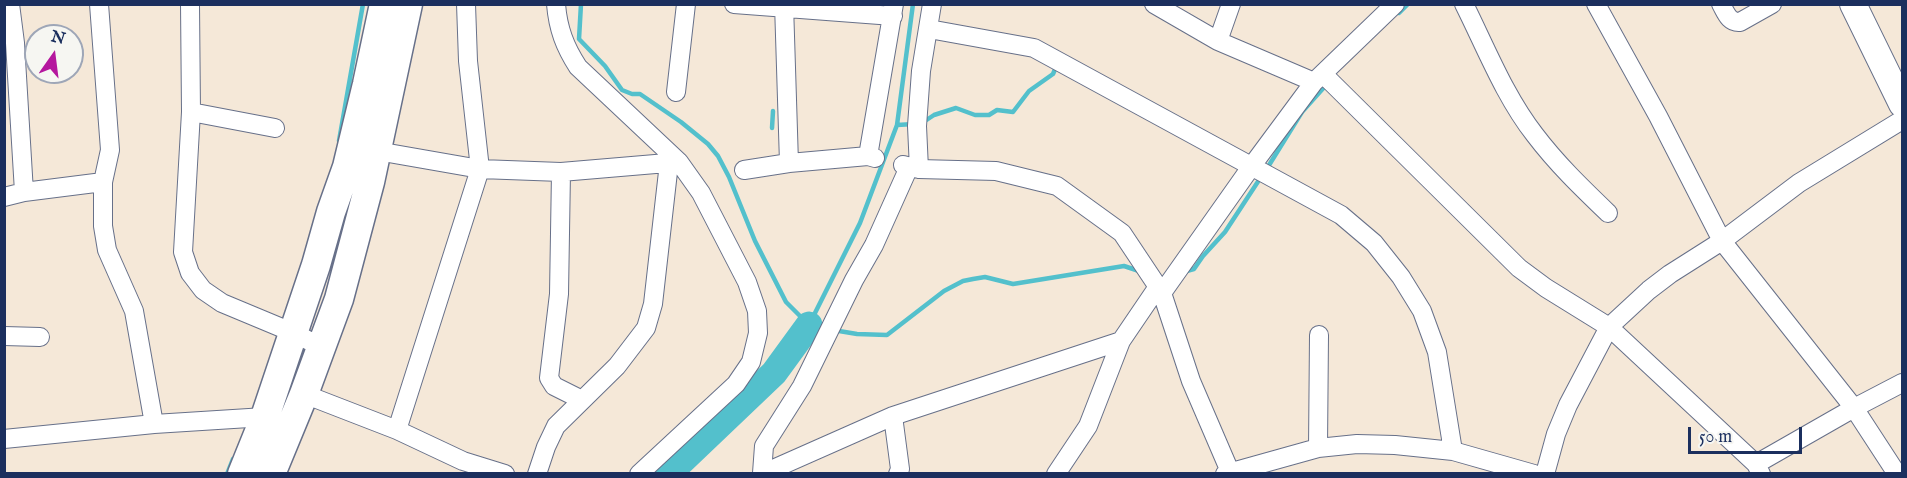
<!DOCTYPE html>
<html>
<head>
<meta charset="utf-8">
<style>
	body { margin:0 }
	#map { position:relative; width:1907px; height:478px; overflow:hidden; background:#f5e8d8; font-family:"IM FELL English",serif }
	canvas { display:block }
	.frame { position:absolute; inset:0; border:6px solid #1b2f5e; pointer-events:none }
	.north { position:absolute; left:24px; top:24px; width:60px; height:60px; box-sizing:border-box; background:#f6f6f2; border:2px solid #9ea6b7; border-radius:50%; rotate:14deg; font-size:16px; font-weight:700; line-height:24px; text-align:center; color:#1b2f5e }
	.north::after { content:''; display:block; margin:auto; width:21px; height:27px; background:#b5179e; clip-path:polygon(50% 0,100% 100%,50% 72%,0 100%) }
	.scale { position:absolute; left:1688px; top:427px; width:114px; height:27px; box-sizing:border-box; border:3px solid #1b2f5e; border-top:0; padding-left:8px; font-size:18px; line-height:21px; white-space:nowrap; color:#1b2f5e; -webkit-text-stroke:4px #f6f6f2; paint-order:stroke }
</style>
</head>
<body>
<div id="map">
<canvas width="1907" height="478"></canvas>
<div class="frame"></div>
<div class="north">N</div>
<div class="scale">50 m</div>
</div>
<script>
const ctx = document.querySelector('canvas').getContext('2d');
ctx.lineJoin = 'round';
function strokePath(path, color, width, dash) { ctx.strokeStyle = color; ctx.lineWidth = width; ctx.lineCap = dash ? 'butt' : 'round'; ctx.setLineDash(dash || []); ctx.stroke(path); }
strokePath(new Path2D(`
	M581 4 579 39 605 66 622 90 632 94H640L681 122 708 144 718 156 729 177 755 241 786 302 809 325 825 328
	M1399 13 1408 4
	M922 123 934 115 956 108 975 115H989L997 110 1013 112 1029 91 1053 74 1056 67
	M897 125 914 124
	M772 128 773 111
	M339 141 363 4
	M1266 170 1302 112 1327 84
	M1183 272 1194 269 1203 256 1225 232 1261 177
	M809 325 860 223 897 125 913 4
	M833 330 857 334 887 335 944 291 963 281 973 279 985 277 1013 284 1124 266 1139 271
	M227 474 233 459`), '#53c0cc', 4.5);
strokePath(new Path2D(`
	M668 474 774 373 809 325`), '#53c0cc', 27);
const minor = new Path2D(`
	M10 4 15 43 24 192
	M99 4 110 150 103 182V226L107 250 134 311 154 424
	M190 4 191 112 183 252 190 273 203 290 222 303 294 333 321 347
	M556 4C558 29 565 47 578 67L679 162 701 193 747 282 757 311 758 333 751 362 736 384 639 474
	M734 4 893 16
	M784 4 789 163
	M1154 4 1218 41 1314 82
	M1464 4C1486 48 1505 97 1535 135 1557 164 1582 188 1608 213
	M1596 4 1658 116 1722 241 1854 408 1897 474
	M1721 4C1726 13 1729 23 1740 22L1772 4
	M929 29 1034 48 1341 215 1374 243 1401 277 1422 311 1437 352 1453 451
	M1218 41 1231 4
	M1323 74 1519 268 1546 288 1609 327 1756 464 1761 474
	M676 92 686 4
	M191 112 275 128
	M377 151 480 169 561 172 679 162
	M868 156 894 4
	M903 165 919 169 996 171 1057 186 1122 233 1162 293 1191 381 1231 474
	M919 169 917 126 921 71 932 4
	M744 170 789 163 868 156 875 158
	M561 172 559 294 549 378 554 386 582 400
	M4 197 24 192 103 182
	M1162 293 1251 167 1314 82 1395 4
	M4 336 40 337
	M304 394 397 430 463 461 505 474
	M893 416 900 469 898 474
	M397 430 480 169 468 61 466 4
	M4 439 154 424 265 417
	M1318 448 1319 335
	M1756 464 1854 408 1902 383
	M762 473 764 446 802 386 854 280 874 245 909 167
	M537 474 546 447 556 426 617 366 646 328 653 304 669 163
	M762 474 893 416 1121 341 1157 288
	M1056 474 1088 426 1121 341
	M1225 474 1318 448 1357 444 1395 445 1453 451 1534 474
	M1545 474 1556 434 1568 405 1609 327 1649 290 1670 274 1722 241 1799 183 1902 120`);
const secondary = new Path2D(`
	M1853 4 1902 104`);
const primary = new Path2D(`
	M242 474 265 417 316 265 331 212 347 167 367 84 384 4
	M271 474 304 394 339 299 370 182 408 4`);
strokePath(minor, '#677089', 20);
strokePath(secondary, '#677089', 28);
strokePath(primary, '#677089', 31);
strokePath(minor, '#fff', 18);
strokePath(secondary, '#fff', 26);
strokePath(primary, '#fff', 28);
</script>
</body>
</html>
